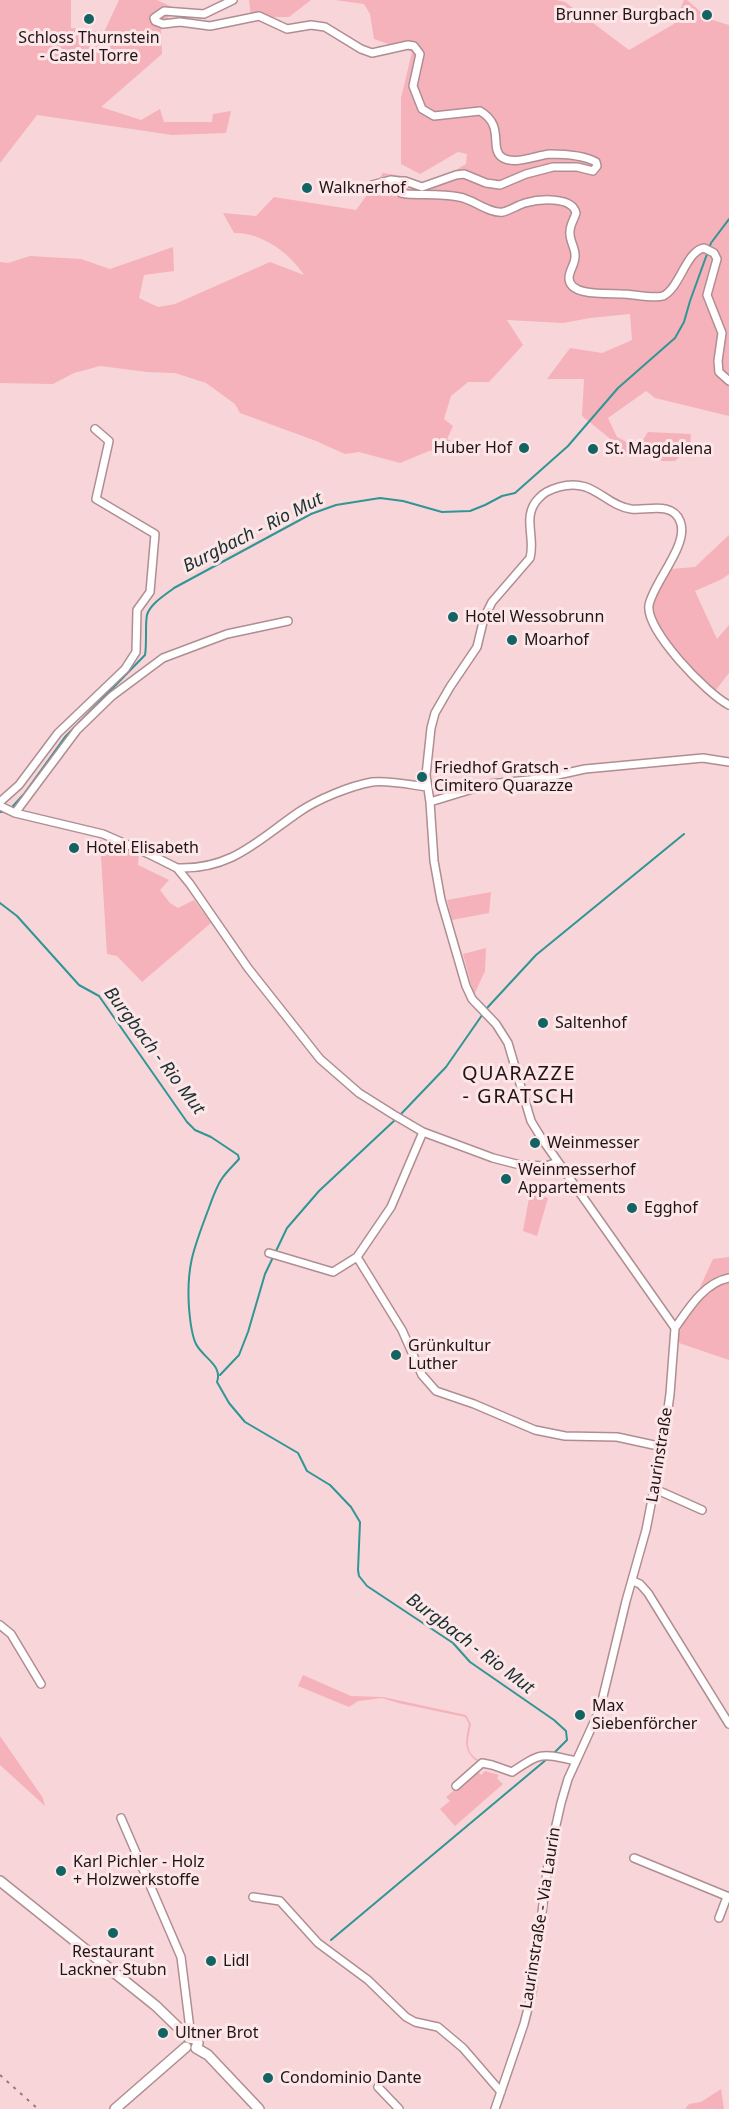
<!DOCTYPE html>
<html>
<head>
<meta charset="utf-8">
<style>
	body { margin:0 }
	canvas { display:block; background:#f8d5d9 }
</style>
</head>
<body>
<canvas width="729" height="2109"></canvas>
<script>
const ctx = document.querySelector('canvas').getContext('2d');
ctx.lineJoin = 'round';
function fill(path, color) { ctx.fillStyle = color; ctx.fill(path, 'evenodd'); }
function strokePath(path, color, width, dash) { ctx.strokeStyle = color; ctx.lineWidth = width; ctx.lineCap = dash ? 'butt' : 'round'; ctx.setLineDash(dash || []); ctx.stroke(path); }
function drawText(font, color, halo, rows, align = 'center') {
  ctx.font = font + ' "Noto Sans",sans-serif'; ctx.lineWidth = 6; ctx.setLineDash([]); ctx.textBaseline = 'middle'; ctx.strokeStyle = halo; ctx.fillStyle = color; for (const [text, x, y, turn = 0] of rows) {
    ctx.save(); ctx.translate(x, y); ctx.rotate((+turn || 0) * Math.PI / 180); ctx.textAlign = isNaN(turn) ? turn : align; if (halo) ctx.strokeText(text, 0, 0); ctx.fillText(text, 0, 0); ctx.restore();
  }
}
fill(new Path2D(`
	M0 0H71V28L104 32 119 0H157L174 8 161 30 162 54 101 107 141 120 160 109 164 122H212L213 114 231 111 226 133 172 135 37 115 0 163Z
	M249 0H311L289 17H251Z
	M335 0H556L565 2 629 50 674 24 684 0H687L709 19 729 25V416L655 398 646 391 608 418 617 437 638 448 648 432 691 434 690 447 675 461H661L656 451 622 453 608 437 582 416 584 379H547L570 348 602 353 632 340 630 314 590 318 563 323 507 320 523 345 489 382H468L451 396 444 419 453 426 447 439 459 445 429 451 400 463 359 452 345 454 316 441 240 413 235 404 206 383 175 373 147 372 100 366 74 373 53 384 0 383V262L8 263 30 256 81 259 110 269 173 247 174 271 144 275 139 298 158 307 175 304 270 262 304 275C290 253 261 232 234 233L223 213 256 216 274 197 356 210 383 173 403 176 422 184 447 175 466 164 467 154 458 152 420 174 401 164V98L412 52 374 39 370 14 364 4Z
	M729 535V574L722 579 695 591 717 639 729 625V673L716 690C698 674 650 634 653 607 654 597 666 578 671 569L695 567Z
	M100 840 139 853 138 865 169 880 160 890 170 903 178 908 194 900 211 923 142 982 117 956 107 954Z
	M491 892 489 913 452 920 447 900Z
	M486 948 485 971 474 995 463 954Z
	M530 1193 548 1198 537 1236 523 1231Z
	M729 1257V1360L679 1343V1333L713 1259Z
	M303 1675 351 1696 383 1697 466 1715 471 1724C468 1740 463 1753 481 1761L480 1763C463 1753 465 1741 469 1724L465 1717 398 1703 382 1698 358 1701 349 1707 298 1686Z
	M0 1736 43 1798 45 1806 0 1765Z
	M477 1771 481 1775 485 1771 499 1775 497 1778 503 1784 455 1826 440 1809 450 1801 446 1797Z
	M721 2089 724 2109H685L689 2104 701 2102Z`), '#f5b2ba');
strokePath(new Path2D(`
	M13 806 24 794 65 737 145 655C147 644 145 623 147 615 150 604 165 595 174 588L311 514 336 505 380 498 403 501 442 512 470 511 485 505 502 496 515 493 568 446 618 388 675 338 684 322 690 301 711 243 729 219
	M0 812H2
	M0 903 17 916 79 985 99 996 187 1122 195 1130 211 1137 238 1155 239 1159C233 1166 226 1172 221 1180 216 1188 213 1197 210 1205 195 1246 186 1263 189 1308 190 1319 191 1334 196 1344 203 1358 223 1365 217 1382L229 1403 245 1422 298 1453 307 1471 330 1485 351 1507 360 1522 358 1570 359 1576 367 1586 453 1643 470 1662 554 1720 566 1731 567 1740 554 1753
	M400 1115 446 1067 487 1008 536 955 684 834
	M220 1375 239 1355 248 1332 265 1274 287 1228 319 1191 396 1119
	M331 1940 547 1759`), '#309695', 2);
const minor = new Path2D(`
	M233 0 204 14 164 11 154 18 155 21 163 24 180 22 210 26 259 16 287 29 311 25 325 27 361 49 372 53 408 45 414 46 420 54 413 86 422 109 434 116 480 111C506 126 488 149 503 158 516 165 537 155 550 154 564 154 583 155 596 162L597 166 593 171 577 167H553L526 174 500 185 486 183 464 174 456 175 422 187 405 181H399L397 188 401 193 407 194C424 195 443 194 459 197 473 199 489 214 503 212 511 210 518 205 525 203 539 199 572 196 576 213 574 220 569 226 570 234 570 242 576 249 575 257 575 264 569 271 569 278 569 297 609 293 622 294 632 294 654 299 663 296 680 288 686 251 704 248L714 253 717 259 707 295 722 333 718 361 719 372 729 381
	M372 185 391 180 399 181
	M0 802 19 785 58 733 125 669 136 652 137 610 150 592 155 534 96 499 109 441 95 429
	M430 802 489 784 539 779 585 769 703 758 729 762
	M0 806 15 813 103 834 151 855 177 868 190 884 248 968 320 1059 359 1093 394 1115 423 1132 493 1158 520 1165 546 1166 558 1162
	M15 813 77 730 112 696 163 658 227 634 288 621
	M177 868C232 870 258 840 299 812 318 799 350 786 372 782 387 780 412 785 427 787
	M269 1253 333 1272 357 1257 402 1330 422 1375 436 1391 474 1404 535 1430 565 1436 617 1437 663 1447
	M357 1257 391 1207 423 1132
	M675 1328 542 1139 531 1121 508 1043 496 1024 472 999 466 986 441 900 434 861 430 802 426 775 431 728 435 713 450 687 477 647 484 618 492 602 530 558C536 537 521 516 539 498 544 492 552 489 559 487 593 477 604 505 631 509 647 511 672 501 680 521 690 544 654 581 649 605 645 630 707 694 729 705
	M675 1328C689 1308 704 1283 729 1278
	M655 1489 702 1510
	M633 1581 640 1584 648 1593 729 1724
	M0 1625 11 1634 41 1684
	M456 1786 482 1763 492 1765 512 1772C542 1752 541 1753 576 1761
	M121 1818 181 1957 191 2037
	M634 1858 729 1897
	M253 1897 280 1901 318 1943 368 1980 406 2017 415 2022 438 2027 463 2048 501 2092
	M719 1918 727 1897
	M378 2087 399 2109
	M495 2109 524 2024 532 1993 549 1856 561 1803 568 1779 600 1709 626 1601 646 1530 664 1438 670 1394 675 1328`);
const secondary = new Path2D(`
	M0 1881 156 2006 189 2038 195 2039 198 2043 196 2048
	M196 2048 208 2055 259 2109
	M115 2109 186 2047`);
strokePath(minor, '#af8e92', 10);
strokePath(secondary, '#af8e92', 12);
strokePath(minor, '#fff', 7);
strokePath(secondary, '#fff', 9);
strokePath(new Path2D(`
	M0 2075 38 2109`), '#927a7d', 2, [3, 6]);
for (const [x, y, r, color] of [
	[707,15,6,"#136362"],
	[89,19,6,"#136362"],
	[307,188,6,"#136362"],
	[524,448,6,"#136362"],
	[593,449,6,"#136362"],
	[453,617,6,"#136362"],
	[512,640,6,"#136362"],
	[422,777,6,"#136362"],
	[74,848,6,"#136362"],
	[543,1023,6,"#136362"],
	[535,1143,6,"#136362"],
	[506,1179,6,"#136362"],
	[632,1208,6,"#136362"],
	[396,1355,6,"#136362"],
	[580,1715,6,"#136362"],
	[61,1871,6,"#136362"],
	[113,1933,6,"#136362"],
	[211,1961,6,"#136362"],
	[163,2033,6,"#136362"],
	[268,2078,6,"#136362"]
]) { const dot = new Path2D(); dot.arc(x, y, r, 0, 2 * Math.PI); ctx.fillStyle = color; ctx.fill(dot); strokePath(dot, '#fce6e8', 2); }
drawText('16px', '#201416', '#fce6e8', [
	["Brunner Burgbach",695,15,"right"],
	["Schloss Thurnstein",89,38,"center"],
	["- Castel Torre",89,56,"center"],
	["Walknerhof",319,188],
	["Huber Hof",512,448,"right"],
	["St. Magdalena",605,449],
	["Hotel Wessobrunn",465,617],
	["Moarhof",524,640],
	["Friedhof Gratsch -",434,768],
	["Cimitero Quarazze",434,786],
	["Hotel Elisabeth",86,848],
	["Saltenhof",555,1023],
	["Weinmesser",547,1143],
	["Weinmesserhof",518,1170],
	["Appartements",518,1188],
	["Egghof",644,1208],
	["Grünkultur",408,1346],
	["Luther",408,1364],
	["Max",592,1706],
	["Siebenförcher",592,1724],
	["Karl Pichler - Holz",73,1862],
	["+ Holzwerkstoffe",73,1880],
	["Restaurant",113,1952,"center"],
	["Lackner Stubn",113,1970,"center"],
	["Lidl",223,1961],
	["Ultner Brot",175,2033],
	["Condominio Dante",280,2078]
], 'left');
drawText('16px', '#201416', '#fce6e8', [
	["Laurinstraße",660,1455,-81],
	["Laurinstraße - Via Laurin",541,1918,-81]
]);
drawText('italic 18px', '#183030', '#fce6e8', [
	["Burgbach - Rio Mut",253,533,-27],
	["Burgbach - Rio Mut",154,1051,53],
	["Burgbach - Rio Mut",470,1644,37]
]);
ctx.letterSpacing = '1.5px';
drawText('20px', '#201416', '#fce6e8', [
	["QUARAZZE",519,1074],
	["- GRATSCH",519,1097]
]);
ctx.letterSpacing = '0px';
</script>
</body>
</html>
